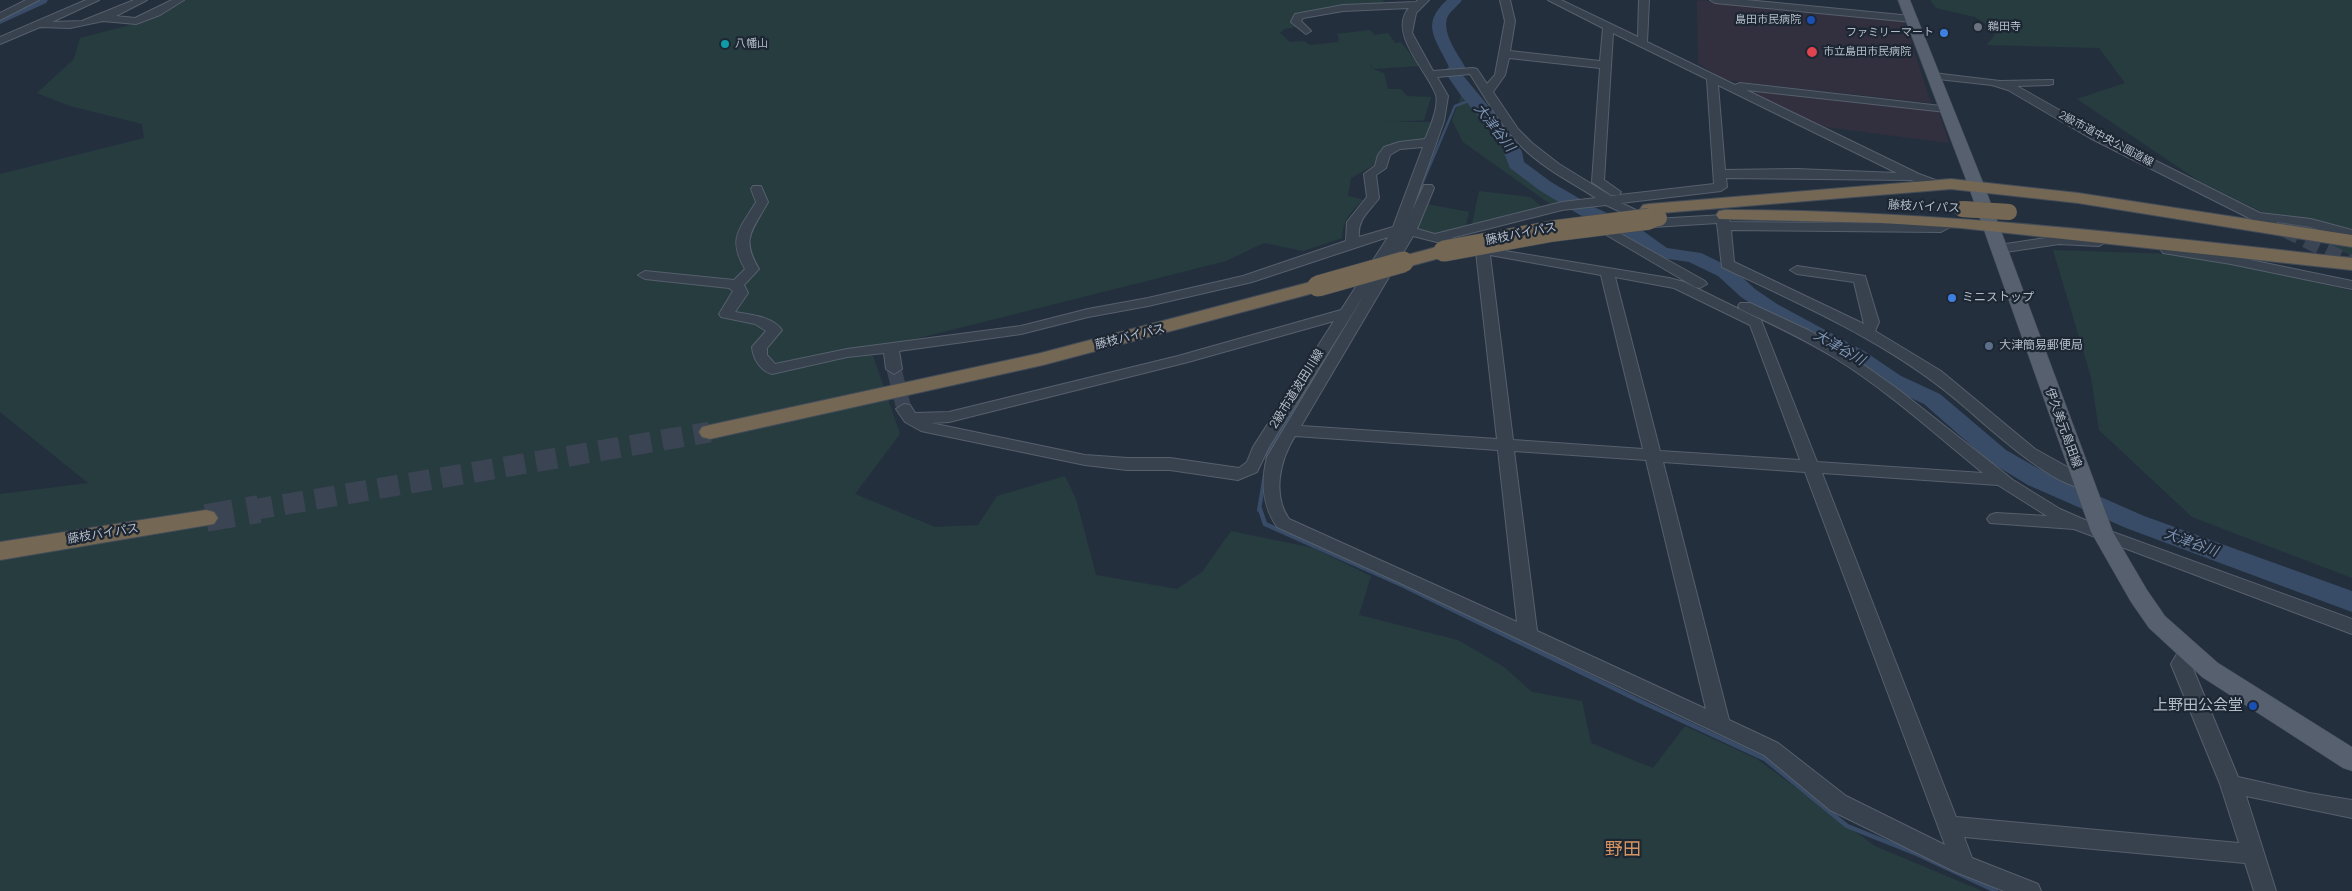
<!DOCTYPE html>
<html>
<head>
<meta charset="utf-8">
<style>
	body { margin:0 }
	canvas { display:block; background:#242f3e }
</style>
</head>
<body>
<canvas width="2352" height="891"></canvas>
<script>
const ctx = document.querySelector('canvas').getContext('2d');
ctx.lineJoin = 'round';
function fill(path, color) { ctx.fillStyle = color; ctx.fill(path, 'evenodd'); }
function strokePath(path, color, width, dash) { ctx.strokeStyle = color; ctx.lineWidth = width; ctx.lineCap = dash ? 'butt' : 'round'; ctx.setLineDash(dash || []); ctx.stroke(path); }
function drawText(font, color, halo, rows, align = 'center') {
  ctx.font = font + ' Manrope,"Noto Sans JP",sans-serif'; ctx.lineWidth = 4.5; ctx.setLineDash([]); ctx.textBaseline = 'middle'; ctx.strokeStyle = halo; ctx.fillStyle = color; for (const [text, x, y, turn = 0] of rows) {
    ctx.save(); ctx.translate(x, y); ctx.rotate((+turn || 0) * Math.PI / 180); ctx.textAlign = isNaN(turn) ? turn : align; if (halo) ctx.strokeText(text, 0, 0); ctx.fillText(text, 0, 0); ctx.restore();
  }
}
fill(new Path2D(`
	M1697 0 1904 20 1931 103 1724 80 1698 63Z
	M1740 88 1937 108 1949 143 1818 126Z`), '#32303f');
fill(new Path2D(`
	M180 0H1383L1384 4 1296 16 1294 22 1297 27 1284 29 1280 33 1290 42 1304 41 1310 45 1338 42 1339 38 1337 34 1370 30 1375 35 1388 33 1395 43 1401 42 1420 66 1373 69 1369 62 1372 69 1384 73 1388 89H1401L1407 96 1431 97 1424 120 1394 122 1374 119 1392 122H1431L1429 142 1390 147 1376 164 1351 178 1348 196 1364 200C1350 212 1343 220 1342 238L1303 251 1264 243 1226 261 871 350 900 434 855 494 935 527 978 525 997 496 1065 476 1076 499 1096 575 1177 589 1202 572 1231 531 1313 548 1371 576 1359 615 1458 640 1504 667 1532 692 1582 701 1591 743 1653 768 1685 726 1757 759 1875 846 1982 891H0V494L88 483 0 412V174L144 138 142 124 70 106 37 93 74 59 80 38 138 23Z
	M1930 0H2352V256L2199 181 2077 99 2125 83 2099 48 1987 45 1997 31 1975 17 1936 8Z
	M1461 96H1467C1493 146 1530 169 1576 198L1550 204 1463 142 1452 120Z
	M1479 191 1530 197 1541 206 1472 224Z
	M1427 204 1469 212 1466 225 1439 234 1413 230Z
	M2053 250 2200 255 2352 291V578L2192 517 2099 430 2091 377Z`), '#263c3f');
strokePath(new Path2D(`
	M1417 196 1455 106 1474 99`), '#394c67', 2.5);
strokePath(new Path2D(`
	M1259 510 1269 450 1356 309`), '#394c67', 4);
strokePath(new Path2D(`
	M1260 509 1265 524 1402 585 1642 702 1765 759 1847 826 1917 854 1996 891`), '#394c67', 4.5);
fill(new Path2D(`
	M30 0H48L46 3 0 24V14Z
	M1447 0H1462C1458 6 1450 11 1447 18 1442 35 1459 55 1466 69L1461 73 1513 136 1522 152 1524 162 1551 182 1594 207 1639 228 1667 248 1701 253 1732 268 1755 289 1777 304 1864 351 1901 376 1940 394 2006 450 2046 473 2144 516 2352 591V612L2126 528 2028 485 1990 462 1924 404 1885 386 1848 361 1763 312 1741 297 1718 276 1689 262 1655 257 1625 236 1580 215 1539 190 1510 168 1499 140 1462 97 1444 71 1449 67C1437 40 1419 25 1447 0Z`), '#394c67');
strokePath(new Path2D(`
	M2285 230 2352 263
	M894 369 904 409`), '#3a4453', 15, [15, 8]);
strokePath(new Path2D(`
	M252 510 710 432`), '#3a4453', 21, [21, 11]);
strokePath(new Path2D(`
	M206 518 259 509`), '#3a4453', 28, [28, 14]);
const minor = new Path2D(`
	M26 0H39L0 20V13Z
	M86 0H99L52 22 82 21 134 0H147L116 16 135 18 172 0H184L160 15 136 24 103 21 70 28 40 27 0 44V37Z
	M1418 0H1429L1416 13 1412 33 1433 71 1473 68 1477 69 1487 84 1495 75 1505 21 1500 0H1510L1515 21 1510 51 1600 61 1603 28 1548 0H1561L1638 37 1639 0H1649L1647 42 1735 85 1740 83 1950 107V111L1946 112 1746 90 1919 174 1938 181 1940 184 1938 187H1930L1911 180 1726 178 1727 187 1721 191 1621 203 1655 219 1723 215 1728 216 1730 222 1939 224 1947 219H1957L1959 222 1941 232 1731 230 1734 262 1864 324 1854 282 1797 274 1790 270 1797 266 1865 276 1879 322 1875 331 1941 371 2035 449 2089 479 2091 483 2089 487C2062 495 1988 427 1967 409 1895 345 1808 308 1722 267L1717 223 1653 227 1606 205 1562 210 1451 238 1505 251 1669 278 1684 282 1761 320 1817 462 1983 473C1935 434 1888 391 1835 358 1804 339 1772 324 1740 309L1738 306 1740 303H1750L1810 331 1847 353 1899 390 2013 480 2060 509 2110 531 2352 619V634L2074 529 1990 523 1987 519 1990 515 1996 513 2047 516 1998 485 1822 473 1956 817 2239 843 2220 784 2171 664 2181 647 2188 645 2195 647 2198 652 2191 664 2238 777 2309 793 2352 800V818L2246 796 2276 891H2254L2245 863 1964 837 1972 858 2038 884 2041 891H2004L1956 872 1830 810 1764 755 1396 581 1277 527C1262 505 1261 482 1267 457L1366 292 1269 447 1257 472 1238 480 1170 470H1127L1085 465 921 431 905 422 896 409 904 404 910 405 915 413 949 412 1178 356 1341 310 1388 237 1252 282 1148 306 1088 317 1021 334 899 351 902 369 894 374 886 369 884 353 847 357 772 374C760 371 753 358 752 347L766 331 755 324 721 317 719 314 733 291 729 288 645 279 638 275 645 271 734 280 745 269C727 238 740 229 756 202L751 189 753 186H761L768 202C753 230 740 238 759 269L744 285 748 293 735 312C751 315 772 316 782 330L767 348V355L775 364 847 349 1021 326 1088 309 1148 298 1243 276 1346 241 1347 222 1367 197 1364 174 1375 166 1378 155 1384 147 1399 142 1425 139C1430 128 1439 107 1436 95 1428 71 1387 33 1409 8L1343 11 1303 18 1301 21 1311 31 1306 34 1291 22 1295 14 1343 5 1416 2ZM1613 33 1707 79 1714 184 1611 196 1559 164 1532 143 1518 129 1493 92 1505 75 1509 58 1600 68 1592 182 1611 195H1619L1621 192 1604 180ZM1470 74C1486 99 1501 126 1522 147 1543 168 1571 182 1596 198L1562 202 1435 234 1417 229 1434 188 1432 185H1424L1412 211 1444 121 1448 96 1437 77ZM1718 85 1897 173 1796 169 1725 170ZM1423 147 1393 227 1359 237C1357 219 1370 211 1379 198L1376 175 1386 168 1390 155 1400 149ZM1413 236 1476 252 1497 439 1301 426ZM1490 255 1601 275 1643 449 1513 440ZM1615 277 1674 288 1750 325 1800 460 1660 451ZM1334 321 1253 447 1247 462 1239 468 1170 458H1127L1085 455 931 423 949 422 1188 362ZM1295 436 1498 450 1517 622 1289 519C1272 494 1280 460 1295 436ZM1514 451 1646 460 1706 709 1537 631ZM1663 462 1805 472 1945 845 1846 796 1778 743 1729 720Z
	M1710 0H1746L1912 16 1917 19 1912 22 1715 3Z
	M1933 73 2000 81 2053 80V84L2049 85 2017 86 2098 132 2260 213 2311 219 2352 230V238L2310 227 2277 222V227H2267L2090 138 2008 90 1992 85 1929 78V74Z
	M1605 225 1705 281 1707 284 1700 288 1695 287 1603 233 1592 235 1585 231 1587 228Z
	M2059 236 2099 238 2106 242 2099 246 2059 244 1999 253 1992 249 1999 245Z
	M2168 246 2231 256 2352 281V289L2231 264 2163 253 2161 250Z`);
const major = new Path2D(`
	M1898 0H1910L1984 185 2113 532 2147 590 2165 616 2218 663 2352 747V771L2343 768 2202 677 2149 628 2131 602 2091 532 1968 185Z`);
const highway = new Path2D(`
	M1951 179 2078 193 2352 235V247L2078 203 1951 189 1649 214 1643 213 1640 209 1643 205 1649 204Z
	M1725 210C1935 210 2143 235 2352 258V270L1961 228 1882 223 1719 219 1716 215 1719 211Z
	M1444 245 1451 247 1453 251 1451 255 1403 268 1396 266 1394 262 1396 258Z
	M1318 280 1325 282 1328 286 1325 290 1043 365 710 439 702 437 699 432 702 427 710 425 1041 353Z
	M206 510 214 512 218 518 214 524 0 560V542Z`);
strokePath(minor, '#565f6c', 2);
strokePath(major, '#414a57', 1);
strokePath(highway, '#434c59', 2);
fill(minor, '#38414e');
fill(major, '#56606e');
fill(highway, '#746855');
const highwayBridgeFar1 = new Path2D(`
	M1962 209 2009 212
	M1639 221 1659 218`);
const highwayBridge = new Path2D(`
	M1444 251 1553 231 1649 219
	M1318 286 1403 262`);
strokePath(highwayBridgeFar1, '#434c59', 16, []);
strokePath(highwayBridge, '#434c59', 22, []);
strokePath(highwayBridgeFar1, '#746855', 16);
strokePath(highwayBridge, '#746855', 21);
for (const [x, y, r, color] of [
	[1811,20,5,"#1a4fb4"],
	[1978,27,5,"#6b7280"],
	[1944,33,5,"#3f7fe0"],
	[725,44,5,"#0f9aa8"],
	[1812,52,6,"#e0444e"],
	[1952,298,5,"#3f7fe0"],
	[1989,346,5,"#5c6f8a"],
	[2253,706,5,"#1a4fb4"]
]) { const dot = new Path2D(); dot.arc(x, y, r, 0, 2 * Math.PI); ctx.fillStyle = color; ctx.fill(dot); strokePath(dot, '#1d2633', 2); }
drawText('11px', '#b4bcc9', '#1d2633', [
	["島田市民病院",1801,20,"right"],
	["鵜田寺",1988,27],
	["ファミリーマート",1934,33,"right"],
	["八幡山",735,44],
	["市立島田市民病院",1823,52]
], 'left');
drawText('11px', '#b4bcc9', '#1d2633', [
	["2級市道中央公園道線",2106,139,28]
]);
drawText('12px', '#b4bcc9', '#1d2633', [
	["藤枝バイパス",1924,207,3],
	["藤枝バイパス",1521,234,-11],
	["藤枝バイパス",1130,337,-14],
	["2級市道波田川線",1297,389,-58],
	["伊久美元島田線",2063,428,70],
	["藤枝バイパス",103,534,-9]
]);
drawText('12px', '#b4bcc9', '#1d2633', [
	["ミニストップ",1962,298],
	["大津簡易郵便局",1999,346]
], 'left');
drawText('italic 14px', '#7c92b1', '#1d2633', [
	["大津谷川",1494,128,52],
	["大津谷川",1839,348,30],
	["大津谷川",2191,543,20]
]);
drawText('15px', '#b4bcc9', '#1d2633', [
	["上野田公会堂",2243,706]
], 'right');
drawText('18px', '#d59563', '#1d2633', [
	["野田",1623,850]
]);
</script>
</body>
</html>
